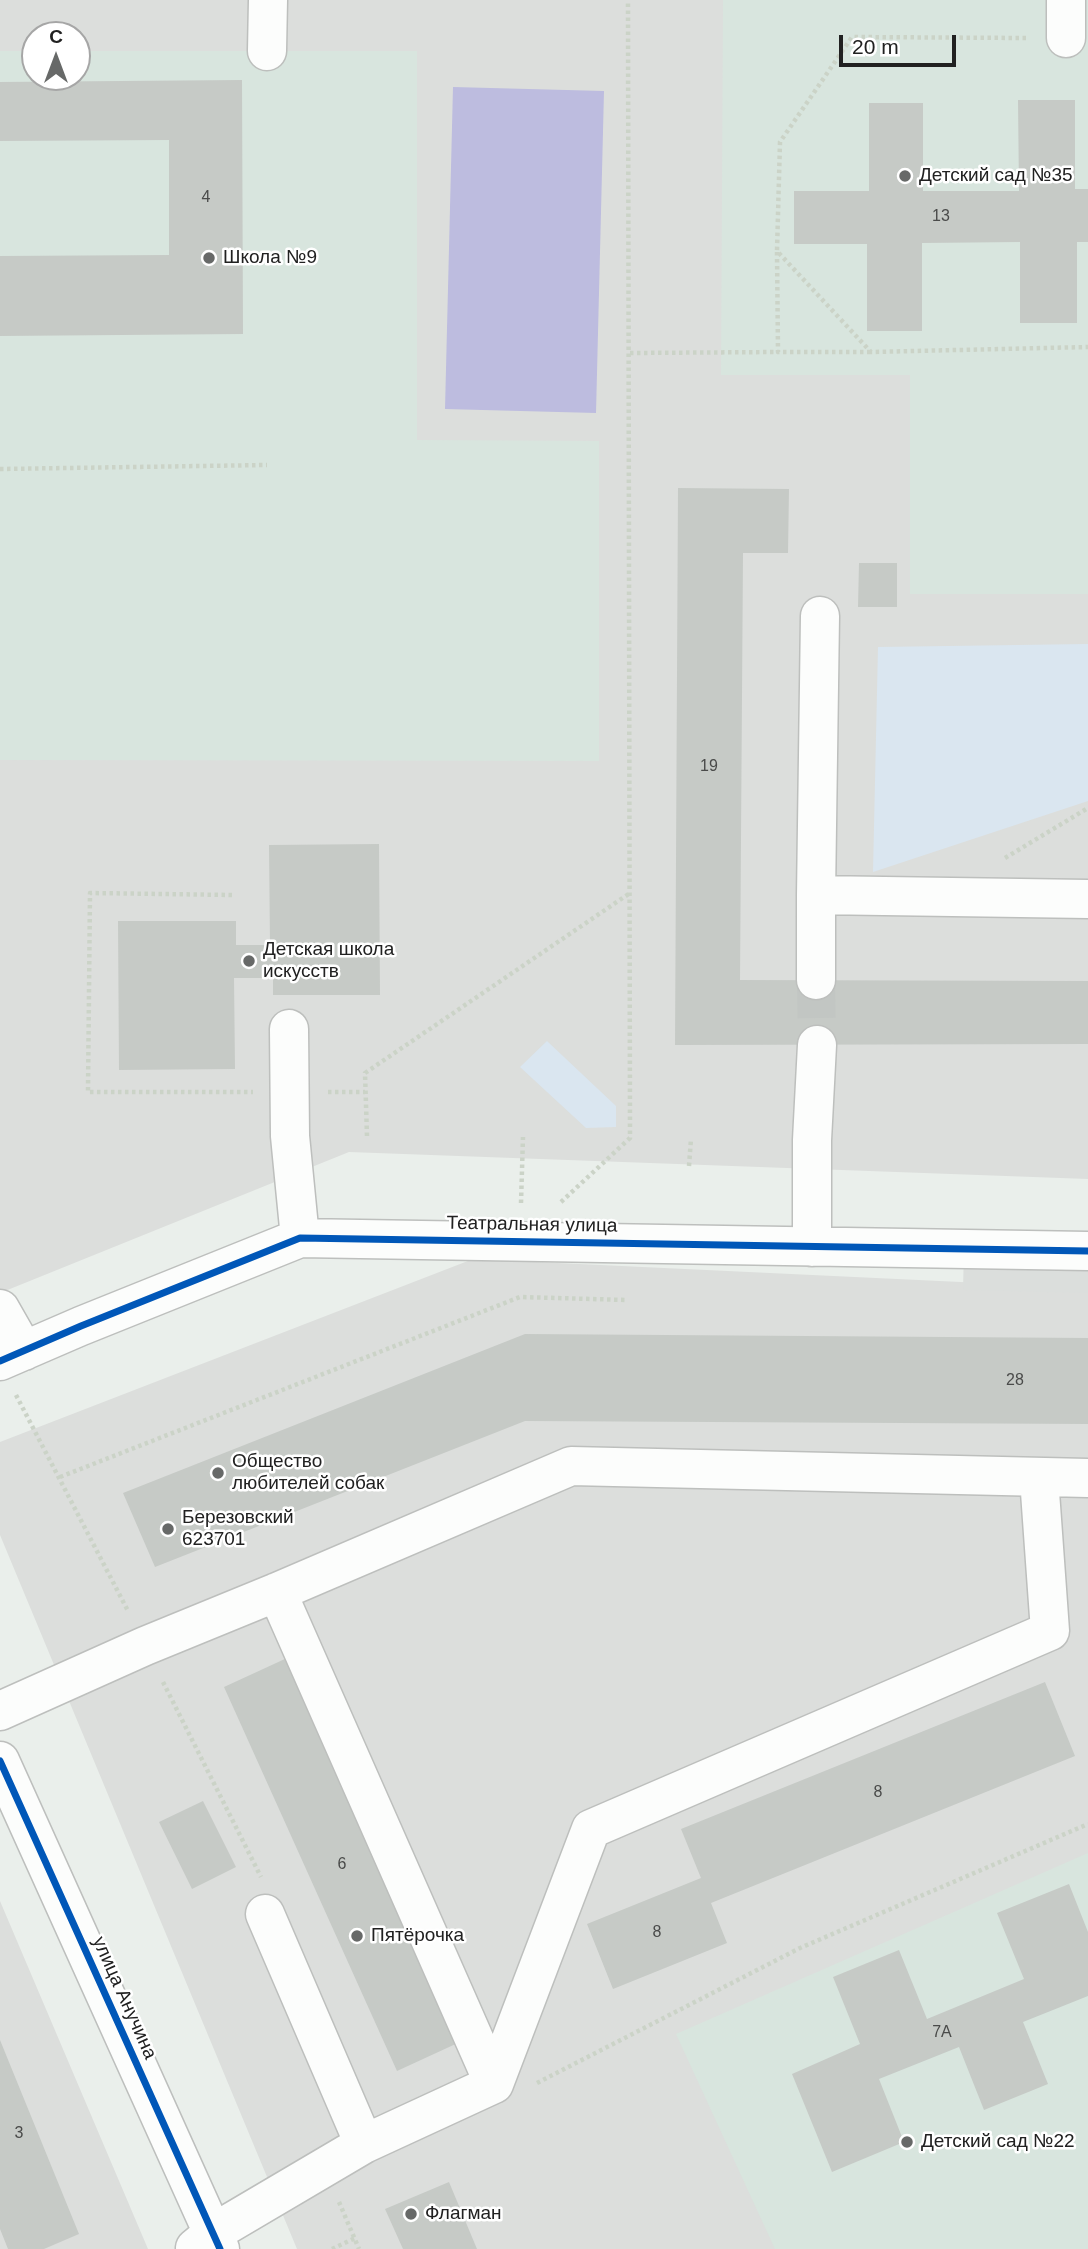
<!DOCTYPE html>
<html>
<head>
<meta charset="utf-8">
<style>
	body { margin:0 }
	#map { position:relative; width:1088px; height:2249px; overflow:hidden; background:#eaefeb; font-family:Arial,sans-serif }
	canvas { display:block }
	.north { position:absolute; left:21px; top:21px; width:70px; height:70px; box-sizing:border-box; background:#fff; border:2px solid #a6a6a6; border-radius:50%; rotate:0deg; font-size:19px; font-weight:700; line-height:28px; text-align:center; color:#212121 }
	.north::after { content:''; display:block; margin:auto; width:24px; height:32px; background:#676968; clip-path:polygon(50% 0,100% 100%,50% 72%,0 100%) }
	.scale { position:absolute; left:839px; top:35px; width:117px; height:32px; box-sizing:border-box; border:4px solid #212121; border-top:0; padding-left:9px; font-size:21px; line-height:24px; white-space:nowrap; color:#212121; -webkit-text-stroke:5px #fff; paint-order:stroke }
</style>
</head>
<body>
<div id="map">
<canvas width="1088" height="2249"></canvas>
<div class="north">С</div>
<div class="scale">20 m</div>
</div>
<script>
const ctx = document.querySelector('canvas').getContext('2d');
ctx.lineJoin = 'round';
function fill(path, color) { ctx.fillStyle = color; ctx.fill(path, 'evenodd'); }
function strokePath(path, color, width, dash) { ctx.strokeStyle = color; ctx.lineWidth = width; ctx.lineCap = dash ? 'butt' : 'round'; ctx.setLineDash(dash || []); ctx.stroke(path); }
function drawText(font, color, halo, rows, align = 'center') {
  ctx.font = font + ' Arial,sans-serif'; ctx.lineWidth = 5; ctx.setLineDash([]); ctx.textBaseline = 'middle'; ctx.strokeStyle = halo; ctx.fillStyle = color; for (const [text, x, y, turn = 0] of rows) {
    ctx.save(); ctx.translate(x, y); ctx.rotate((+turn || 0) * Math.PI / 180); ctx.textAlign = isNaN(turn) ? turn : align; if (halo) ctx.strokeText(text, 0, 0); ctx.fillText(text, 0, 0); ctx.restore();
  }
}
fill(new Path2D(`
	M0 0H1088V1179L349 1152 0 1293ZM35 35H77V77H35Z
	M473 1259 1088 1288V2249H297L0 1535V1442Z
	M0 1901 148 2249H0Z`), '#dcdedc');
fill(new Path2D(`
	M723 0H1088V594H910V375H721Z
	M0 51H35V77H77V51H417V440L599 441V761L0 760Z
	M1088 1853V2249H775L676 2034Z`), '#d8e5de');
fill(new Path2D(`
	M1088 644V801L873 872 878 647Z
	M547 1041 616 1106V1127L586 1128 520 1067Z`), '#dae6f0');
fill(new Path2D(`
	M453 87 604 91 596 413 445 409Z`), '#bdbcdf');
fill(new Path2D(`
	M964 1249 1088 1251V1293L963 1290Z`), '#dbdedc');
fill(new Path2D(`
	M242 80 243 334 0 336V256L169 255V140L0 141V82Z
	M1018 100H1075V189H1088V242H1077V323H1020V242L922 243V331H867V244H794V191H869V103H923V191H1019Z
	M678 488 789 489 788 553H743L740 980 1088 981V1044L675 1045Z
	M859 563H897V607H858Z
	M379 844 380 995H273V978H234L235 1069 119 1070 118 921H236V945H270L269 845Z
	M525 1334 1088 1338V1424L525 1421 155 1567 123 1493Z
	M287 1658 460 2042 397 2071 224 1687Z
	M1045 1682 1075 1756 711 1903 727 1943 613 1989 587 1924 701 1878 681 1829Z
	M203 1801 236 1867 192 1889 159 1822Z
	M1069 1884 1088 1932V1996L1023 2022 1048 2084 984 2110 959 2047 879 2079 904 2142 832 2172 792 2074 860 2044 833 1977 899 1950 927 2019 1024 1979 997 1913Z
	M0 2040 79 2234 44 2249H8L0 2229Z
	M449 2182 477 2249H403L385 2209Z`), '#c6cac6');
strokePath(new Path2D(`
	M816 980 817 1045`), '#c2c6c3', 38, [38, 19]);
const minor = new Path2D(`
	M1066 0V38
	M267 51 268 0
	M820 616 816 895 1088 899
	M816 980V895
	M289 1029 290 1136 300 1238
	M812 1247V1140L817 1045
	M0 1309 24 1351
	M0 1361 81 1326 300 1238 1088 1251
	M277 1592 494 2084 364 2144
	M0 1711 145 1646 277 1592 571 1466 1088 1478
	M0 1761 220 2249
	M494 2084 591 1829 1050 1631 1039 1478
	M195 2248 213 2233 364 2144 265 1914`);
strokePath(minor, '#bdbfbd', 41);
strokePath(new Path2D(`
	M1026 38 852 37 780 142 777 251 871 352 1088 347
	M777 252 778 352H871
	M630 353 778 352
	M0 469 267 465
	M1005 858 1088 808
	M232 895 90 893 88 1092H253
	M328 1092H365
	M367 1136 365 1073 630 893
	M689 1166 691 1139
	M561 1202 630 1138 628 0
	M521 1203 523 1137
	M16 1395 128 1611
	M60 1477 520 1297 627 1300
	M163 1682 261 1877
	M537 2083 800 1948 1088 1824
	M339 2202 359 2249
	M332 2249 355 2238`), '#cbd3c7', 4.5, [3.5, 3.5]);
strokePath(minor, '#fcfdfc', 38);
strokePath(new Path2D(`
	M0 1361 81 1326 300 1238 1088 1251
	M0 1761 220 2249`), '#0057b8', 7);
for (const [x, y, r, color] of [
	[905,176,7,"#676968"],
	[209,258,7,"#676968"],
	[249,961,7,"#676968"],
	[218,1473,7,"#676968"],
	[168,1529,7,"#676968"],
	[357,1936,7,"#676968"],
	[907,2142,7,"#676968"],
	[411,2214,7,"#676968"]
]) { const dot = new Path2D(); dot.arc(x, y, r, 0, 2 * Math.PI); ctx.fillStyle = color; ctx.fill(dot); strokePath(dot, '#fff', 2.5); }
drawText('16px', '#4a4b4a', null, [
	["4",206,198],
	["13",941,217],
	["19",709,767],
	["28",1015,1381],
	["8",878,1793],
	["6",342,1865],
	["8",657,1933],
	["7А",942,2033],
	["3",19,2134]
]);
drawText('19px', '#212121', '#fff', [
	["Детский сад №35",919,176],
	["Школа №9",223,258],
	["Детская школа",263,950],
	["искусств",263,972],
	["Общество",232,1462],
	["любителей собак",232,1484],
	["Березовский",182,1518],
	["623701",182,1540],
	["Пятёрочка",371,1936],
	["Детский сад №22",921,2142],
	["Флагман",425,2214]
], 'left');
drawText('19px', '#212121', '#fff', [
	["Театральная улица",532,1225,1],
	["улица Анучина",124,1998,66]
]);
</script>
</body>
</html>
